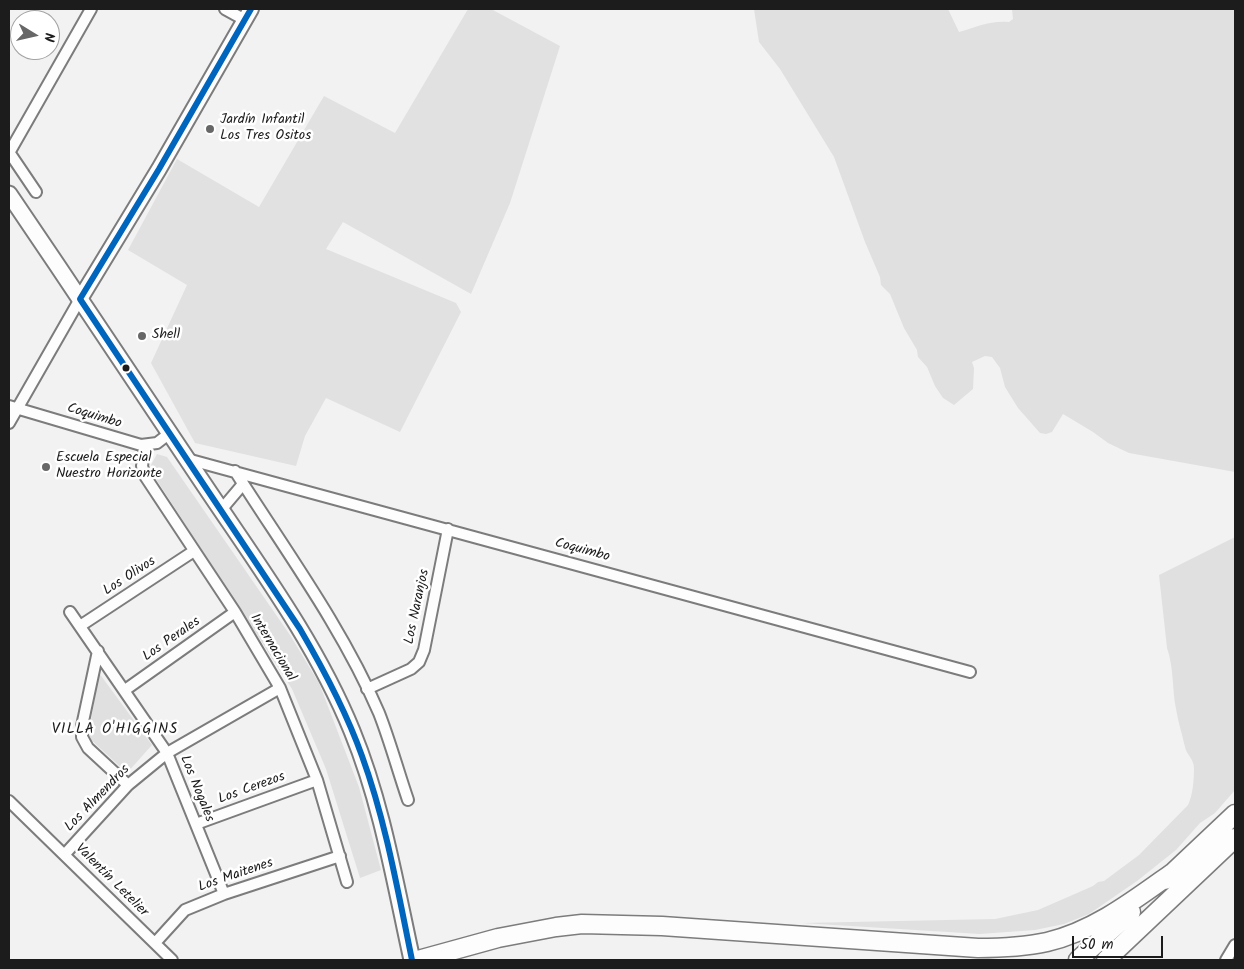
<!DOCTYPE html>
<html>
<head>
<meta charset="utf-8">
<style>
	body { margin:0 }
	#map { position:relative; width:1244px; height:969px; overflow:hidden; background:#f2f2f2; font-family:Kalam,sans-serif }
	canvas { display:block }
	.frame { position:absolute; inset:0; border:10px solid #1c1c1c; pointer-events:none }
	.north { position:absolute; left:10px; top:10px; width:50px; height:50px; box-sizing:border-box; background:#fff; border:1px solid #a4a4a4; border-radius:50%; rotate:99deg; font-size:14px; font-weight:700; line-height:20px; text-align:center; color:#1c1c1c }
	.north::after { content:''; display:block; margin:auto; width:18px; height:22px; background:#676767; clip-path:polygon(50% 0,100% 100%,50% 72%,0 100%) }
	.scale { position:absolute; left:1072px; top:936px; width:91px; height:22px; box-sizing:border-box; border:2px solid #1c1c1c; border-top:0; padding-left:6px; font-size:15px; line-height:18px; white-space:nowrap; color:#1c1c1c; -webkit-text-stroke:4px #fff; paint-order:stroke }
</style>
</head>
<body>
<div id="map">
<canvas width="1244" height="969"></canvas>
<div class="frame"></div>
<div class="north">N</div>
<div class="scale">50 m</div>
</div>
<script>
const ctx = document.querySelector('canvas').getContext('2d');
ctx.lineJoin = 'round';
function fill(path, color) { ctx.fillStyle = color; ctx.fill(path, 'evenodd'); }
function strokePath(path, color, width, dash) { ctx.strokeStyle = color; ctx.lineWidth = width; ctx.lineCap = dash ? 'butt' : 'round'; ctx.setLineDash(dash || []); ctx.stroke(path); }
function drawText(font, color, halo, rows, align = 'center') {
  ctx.font = font + ' Kalam,sans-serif'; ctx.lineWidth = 5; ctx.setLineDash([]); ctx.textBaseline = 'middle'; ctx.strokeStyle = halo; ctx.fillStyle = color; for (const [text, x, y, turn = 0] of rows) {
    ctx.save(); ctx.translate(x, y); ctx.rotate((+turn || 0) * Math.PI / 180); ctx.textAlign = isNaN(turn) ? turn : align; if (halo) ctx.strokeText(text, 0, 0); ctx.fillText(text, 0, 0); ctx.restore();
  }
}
fill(new Path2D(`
	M468 9H491L560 46 510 203 471 294 343 222 326 249 456 303 461 312 400 432 326 398 305 436 296 466 195 443 151 363 187 285 128 250 177 159 259 207 324 96 395 133Z`), '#e1e1e1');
fill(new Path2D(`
	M754 9H948L959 32C975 27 992 20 1009 22L1013 19 1012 9H1235V472L1129 453 1108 443 1093 432 1063 414 1052 432 1046 434 1040 433 1018 408 1005 387 1000 368 992 357 985 356 972 362 974 368 973 389 954 405 943 398 935 386 927 367 918 357 917 350 904 328 890 294 881 285 880 277 865 242 834 157 780 69 759 42Z
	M157 454 167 457 290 635 319 683 359 787 381 870 360 878 326 769 292 689 156 479 151 465Z
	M1235 537V790L1215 813 1200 823 1176 850 1137 881 1089 914 1064 924 1035 930 980 934 802 923 995 919 1038 910 1093 886 1098 882 1104 881 1139 855 1188 805C1193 795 1194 779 1194 768 1194 759 1186 754 1185 747 1182 734 1178 721 1176 709 1172 689 1174 668 1167 648L1159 575Z
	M99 673 152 745 127 773 88 737Z`), '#e0e0e0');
const street = new Path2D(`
	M225 9 245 20
	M9 152 36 192
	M9 153 91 9
	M9 406 141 445 157 443 170 433
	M9 423 80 299
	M145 445 142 466 145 476 235 612 280 688 317 780 347 882
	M187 459 970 672
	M235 471C285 550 342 627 379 713 390 741 398 771 408 800
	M221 510 243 484
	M70 612 167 753 224 894
	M80 626 194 551
	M98 651 82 726V737L88 748 128 785
	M367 689 411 669 419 662 424 650 448 529
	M125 690 235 612
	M9 801 172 960
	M196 824 317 780
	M65 854 128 785 167 753 280 688
	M155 943 185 910 224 894 340 856
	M1226 960 1235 945`);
const secondary = new Path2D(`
	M80 299 159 169 251 9`);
const primary = new Path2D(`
	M9 194C75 291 140 389 205 486 258 565 316 643 352 731 382 804 395 883 412 960`);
const highway = new Path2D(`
	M1165 880 1235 814
	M418 960 498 938 556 927 582 924 662 926 978 948C1001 948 1024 947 1047 942 1094 931 1134 900 1172 873
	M1078 960 1131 912
	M1106 960 1235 838`);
strokePath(street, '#7c7c7c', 14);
strokePath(secondary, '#7c7c7c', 18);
strokePath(primary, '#7c7c7c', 19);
strokePath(highway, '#7c7c7c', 21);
strokePath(street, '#fdfdfd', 10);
strokePath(secondary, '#fdfdfd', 14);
strokePath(primary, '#fdfdfd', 15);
strokePath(highway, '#fdfdfd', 18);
strokePath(new Path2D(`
	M251 9 159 169 80 299 300 629C324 670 346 711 362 756 386 822 398 892 412 960`), '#0065bd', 6);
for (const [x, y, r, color] of [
	[210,129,5,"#676767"],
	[142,336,5,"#676767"],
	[126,368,4.5,"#1c1c1c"],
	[46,467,5,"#676767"]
]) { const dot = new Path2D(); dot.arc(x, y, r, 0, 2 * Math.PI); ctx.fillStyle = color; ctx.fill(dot); strokePath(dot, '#fff', 2); }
drawText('14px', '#1c1c1c', '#fff', [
	["Jardín Infantil",220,121],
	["Los Tres Ositos",220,137],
	["Shell",152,336],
	["Escuela Especial",56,459],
	["Nuestro Horizonte",56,475]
], 'left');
drawText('14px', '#1c1c1c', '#fff', [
	["Coquimbo",94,417,17],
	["Coquimbo",582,551,15],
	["Los Olivos",130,577,-33],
	["Los Naranjos",418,607,-78],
	["Los Perales",172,640,-35],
	["Internacional",272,648,59],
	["Los Nogales",196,789,68],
	["Los Cerezos",252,789,-20],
	["Los Almendros",98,799,-46],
	["Los Maitenes",236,876,-19],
	["Valentín Letelier",111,881,45]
]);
ctx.letterSpacing = '1px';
drawText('15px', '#1c1c1c', '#fff', [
	["VILLA O'HIGGINS",115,730]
]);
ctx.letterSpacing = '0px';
</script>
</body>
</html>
